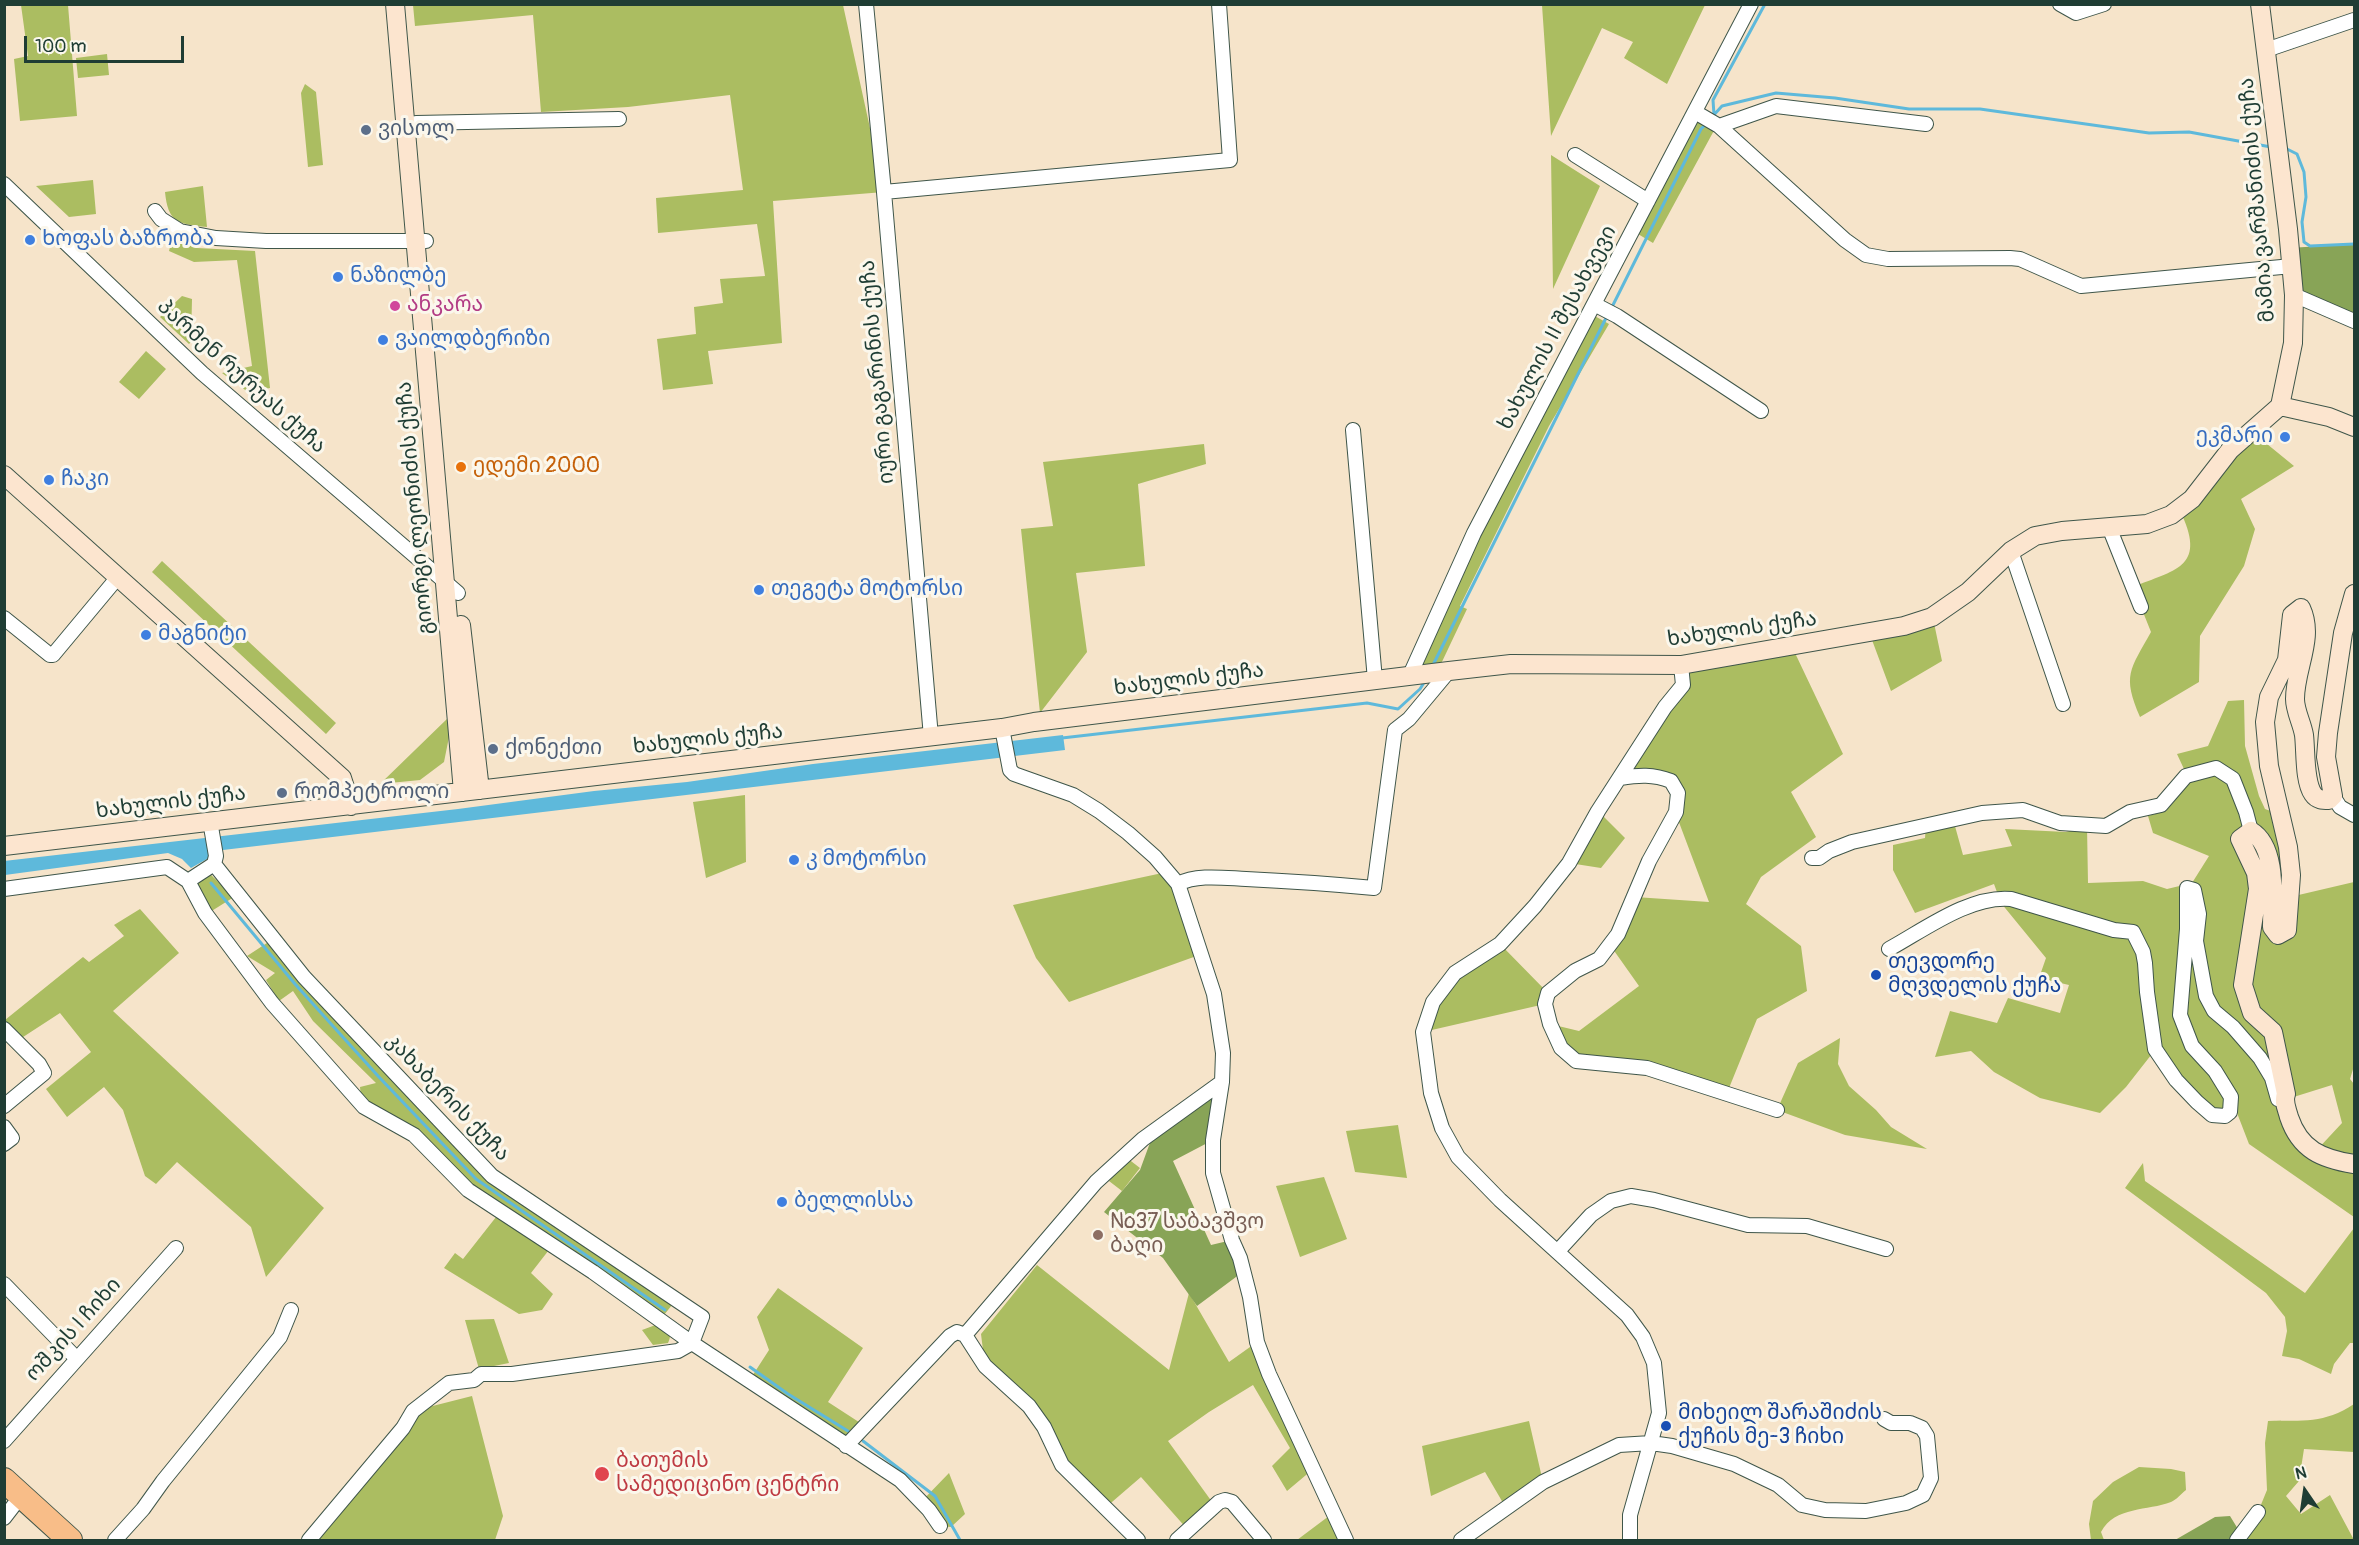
<!DOCTYPE html>
<html>
<head>
<meta charset="utf-8">
<style>
	body { margin:0 }
	#map { position:relative; width:2359px; height:1545px; overflow:hidden; background:#f6e4ca; font-family:Pangolin,sans-serif }
	canvas { display:block }
	.frame { position:absolute; inset:0; border:6px solid #1f3d34; pointer-events:none }
	.north { position:absolute; left:2275px; top:1461px; width:60px; height:60px; -webkit-text-stroke:4px #fbf7ec; paint-order:stroke; rotate:347deg; font-size:16px; font-weight:700; line-height:24px; text-align:center; color:#1f3d34 }
	.north::after { content:''; display:block; margin:auto; width:21px; height:27px; background:#1f3d34; clip-path:polygon(50% 0,100% 100%,50% 72%,0 100%) }
	.scale { position:absolute; left:24px; top:36px; width:160px; height:27px; box-sizing:border-box; border:3px solid #1f3d34; border-top:0; padding-left:8px; font-size:18px; line-height:21px; white-space:nowrap; color:#1f3d34; -webkit-text-stroke:4px #fbf7ec; paint-order:stroke }
</style>
</head>
<body>
<div id="map">
<canvas width="2359" height="1545"></canvas>
<div class="frame"></div>
<div class="north">N</div>
<div class="scale">100 m</div>
</div>
<script>
const ctx = document.querySelector('canvas').getContext('2d');
ctx.lineJoin = 'round';
function fill(path, color) { ctx.fillStyle = color; ctx.fill(path, 'evenodd'); }
function strokePath(path, color, width, dash) { ctx.strokeStyle = color; ctx.lineWidth = width; ctx.lineCap = dash ? 'butt' : 'round'; ctx.setLineDash(dash || []); ctx.stroke(path); }
function drawText(font, color, halo, rows, align = 'center') {
  ctx.font = font + ' Pangolin,"Noto Sans Georgian",sans-serif'; ctx.lineWidth = 6; ctx.setLineDash([]); ctx.textBaseline = 'middle'; ctx.strokeStyle = halo; ctx.fillStyle = color; for (const [text, x, y, turn = 0] of rows) {
    ctx.save(); ctx.translate(x, y); ctx.rotate((+turn || 0) * Math.PI / 180); ctx.textAlign = isNaN(turn) ? turn : align; if (halo) ctx.strokeText(text, 0, 0); ctx.fillText(text, 0, 0); ctx.restore();
  }
}
fill(new Path2D(`
	M21 5H68L77 116 20 121 14 59 28 56Z
	M413 5H843L884 192 773 201 782 343 708 351 713 384 663 390 657 339 696 334 694 307 723 303 720 279 765 276 757 224 658 233 656 198 743 190 730 95 628 107 541 112 533 15 415 26Z
	M1542 5V4L1705 5 1667 84 1624 58 1633 42 1602 28 1551 136Z
	M107 54 109 75 78 78 76 58Z
	M305 84 316 92 323 165 308 167 301 93Z
	M1695 112 1717 125 1653 243 1633 231Z
	M1551 155 1600 186 1553 289Z
	M93 180 96 214 69 217 36 186Z
	M203 186 207 227C177 224 168 222 165 192Z
	M172 239 197 248 255 251 270 388 248 392 222 373 252 366 237 260 194 262 169 251Z
	M182 296 192 299 191 342 189 344 160 317Z
	M1593 315 1609 324 1549 426 1460 606 1467 609 1440 666H1419L1475 532Z
	M146 351 166 369 139 399 119 382Z
	M2256 435 2294 466 2241 499 2255 529 2244 566 2200 636 2199 682 2140 717C2122 675 2130 670 2151 632L2133 587C2174 570 2206 568 2182 515Z
	M1204 444 1206 464 1138 484 1145 566 1076 573 1087 652 1040 713 1021 529 1053 526 1043 462Z
	M162 561 336 723 326 734 152 572Z
	M1934 623 1942 661 1891 691 1872 640Z
	M1795 653 1843 754 1791 792 1816 837 1761 877 1746 904 1801 946 1807 991 1757 1019 1727 1093 1647 1068 1576 1061 1550 1024 1579 1031 1639 986 1610 945 1635 897 1709 902 1677 817 1676 777 1630 774 1688 670Z
	M2244 700 2245 746 2259 796 2265 809 2282 815 2290 897 2354 882V1066L2350 1079 2354 1084V1217L2249 1144 2232 1100 2217 1117 2155 1050 2126 1087 2100 1113 2040 1098 1994 1072 1971 1051 1935 1057 1950 1011 1997 1023 2008 998 2060 1013 2069 985 2039 978 2046 958 2001 903 1994 884 1915 913 1893 870V845L1925 838 1926 825 1953 819 1963 855 2012 846 2005 829 2066 832 2087 826 2088 883 2143 881 2167 889 2192 883 2209 856 2153 833 2148 816 2166 811 2190 782 2177 754 2208 746 2228 701ZM2332 1085 2342 1123 2315 1152 2284 1100Z
	M449 717 450 732 444 762 420 780 380 784Z
	M745 795 746 862 706 878 693 802Z
	M1598 811 1625 838 1601 868 1569 863Z
	M1167 872 1202 954 1069 1002 1036 958 1013 905Z
	M211 875 234 897 210 912 195 883Z
	M140 909 179 953 113 1011 324 1208 266 1277 251 1227 177 1162 156 1184 145 1176 123 1110 104 1087 67 1117 46 1089 91 1052 60 1013 20 1039 5 1023V1020L83 957 89 962 124 936 114 925Z
	M270 941 325 1008 493 1185 672 1305 664 1315 469 1185 421 1132 361 1097 360 1087 376 1083 313 1021 293 991 279 1001 266 980 275 973 247 956Z
	M1500 944 1548 993 1545 1004 1423 1032 1455 973Z
	M1840 1038 1838 1064 1849 1086 1876 1110 1891 1127 1927 1149 1845 1135 1777 1110 1798 1063Z
	M1398 1125 1407 1178 1355 1172 1346 1131Z
	M1127 1158 1140 1168 1122 1191 1109 1181Z
	M2143 1163 2145 1181 2305 1293 2354 1228V1343H2350L2334 1364 2331 1374 2299 1359 2282 1356 2287 1331 2285 1317 2266 1293 2125 1188Z
	M1324 1177 1347 1239 1300 1257 1276 1186Z
	M500 1212 552 1246 531 1273 553 1294 542 1310 519 1314 444 1268 455 1253 463 1259Z
	M1037 1265 1169 1370 1189 1293 1229 1362 1257 1342 1312 1470 1287 1491 1272 1466 1290 1448 1253 1385 1209 1412 1168 1441 1215 1506 1188 1530 1141 1477 1105 1508 1062 1465 1044 1427 985 1366 981 1334Z
	M778 1288 863 1348 828 1402 865 1426 846 1446 749 1381 769 1350 757 1317Z
	M494 1319 509 1363 479 1369 465 1320Z
	M661 1323C668 1330 673 1333 668 1343L653 1345 642 1330Z
	M472 1396 503 1516 495 1540H309L413 1411Z
	M2354 1404V1452L2304 1449 2299 1481 2286 1496 2301 1514 2330 1495 2354 1540H2237L2258 1512 2267 1490 2265 1443 2268 1421C2303 1420 2324 1424 2354 1404Z
	M1529 1421 1543 1482 1506 1508 1485 1472 1431 1496 1422 1446Z
	M2139 1467 2171 1469 2185 1472 2186 1490C2181 1494 2176 1500 2171 1502 2148 1511 2115 1506 2101 1532L2104 1540H2091L2089 1524 2093 1501 2113 1482Z
	M949 1473 965 1514 951 1527 940 1526 921 1502Z
	M1333 1513 1346 1540H1297Z`), '#abbd61');
fill(new Path2D(`
	M2354 244V321L2294 295 2289 248Z
	M1222 1082 1213 1140 1173 1161 1211 1245 1232 1240 1244 1271 1197 1306 1163 1258 1104 1212 1140 1170 1151 1140 1142 1131Z
	M2230 1516 2241 1534 2237 1540H2175L2215 1517Z`), '#88a457');
fill(new Path2D(`
	M1063 735 1065 750 223 850 191 868 182 859 168 853 5 875 4 861 458 809 594 791 687 782 813 764Z`), '#5eb9db');
strokePath(new Path2D(`
	M1714 115 1713 100 1765 4
	M1712 117 1722 106 1776 93 1835 98 1909 109H1980L2149 133 2189 132 2271 147
	M2283 147 2297 154 2304 172 2306 197 2302 222 2304 242 2310 246 2354 244
	M1612 307 1701 129 1706 124
	M1432 667 1607 316
	M1062 738 1367 703 1398 709 1420 689 1425 681
	M211 883 295 984 378 1076 476 1179 665 1310
	M750 1367 788 1394 848 1431
	M863 1441 935 1496 960 1540`), '#5eb9db', 3);
const street = new Path2D(`
	M866 4 884 192 931 737
	M2060 4 2076 13 2104 4
	M2266 50 2354 20
	M1695 112 1719 126 1845 240 1866 255 1888 259 2010 258 2020 259 2081 286 2292 266
	M416 123 619 119
	M1719 126 1776 106 1926 124
	M1575 155 1648 201
	M4 184 202 373 458 593
	M884 192 1230 160 1219 4
	M155 211 161 219 180 231 216 238 266 241H426
	M2294 295 2354 321
	M1594 304 1617 316 1761 411
	M1353 430 1375 680
	M2109 527 2141 607
	M2011 551 2063 704
	M4 618 50 655H53L118 577
	M1410 675 1474 533 1751 4
	M1002 728 1010 770 1014 774 1073 795 1099 811 1128 833 1155 857 1178 884 1214 994 1223 1053 1222 1082 1213 1140V1173L1232 1240 1240 1258 1250 1297 1257 1342 1269 1374 1346 1540
	M1620 778C1639 775 1653 774 1671 781L1678 793 1676 812 1649 861 1618 934 1599 959 1575 971 1548 993 1545 1004 1550 1024 1561 1048 1576 1061 1647 1068 1777 1110
	M2333 796 2340 807 2354 815
	M210 821 216 856 214 864
	M1812 858H1819L1829 851 1852 842 1982 813 2023 810 2060 823 2106 826 2130 812 2161 805 2186 776 2216 768 2233 779 2246 812 2251 831
	M214 864 304 977 492 1176 702 1317 692 1343 678 1351 512 1374H481L474 1380 449 1383 413 1411 403 1428 309 1540
	M188 881 205 913 272 1003 364 1107 414 1135 468 1190 593 1272 692 1343 900 1480 929 1510 940 1526
	M1178 884C1197 874 1224 878 1246 879 1289 881 1331 884 1374 888L1395 730 1409 719 1449 671
	M4 889 167 867 188 881 214 864
	M1889 949C1924 930 1970 895 2011 899L2114 930 2133 932 2143 952 2145 963 2147 992 2155 1049 2176 1080 2197 1102 2212 1115 2225 1116 2230 1112 2231 1097 2215 1071 2192 1046 2180 1015 2187 929V888L2194 890 2199 914 2196 941 2206 996 2214 1011 2233 1027 2260 1058 2272 1078 2278 1099 2284 1100
	M4 1029 39 1064 44 1073 4 1106
	M4 1127 12 1138 4 1144
	M1558 1251 1591 1215 1611 1201 1631 1196 1654 1200 1748 1225 1807 1226 1886 1249
	M4 1284 76 1358
	M965 1335 1096 1182 1143 1139 1222 1082
	M4 1441 176 1248
	M846 1446 950 1336 957 1332 965 1335 985 1366 1029 1406 1044 1427 1062 1465 1138 1540
	M4 1518 21 1496
	M115 1540 143 1509 163 1481 280 1337 291 1310
	M1177 1540 1219 1502 1225 1500 1232 1502 1264 1540
	M1461 1540 1543 1482 1619 1445 1651 1443 1672 1446 1734 1464 1778 1485 1802 1505 1825 1510 1866 1511 1906 1503 1923 1495 1931 1478 1927 1436 1922 1428 1910 1423H1891L1884 1419
	M1630 1540V1515L1659 1413 1654 1363 1643 1337 1627 1315 1500 1200 1458 1157 1442 1128 1431 1093 1423 1032 1433 1002 1455 973 1500 944 1535 906 1569 863 1598 811 1665 707 1683 685 1681 665
	M2237 1540 2258 1512`);
const secondary = new Path2D(`
	M395 4 463 792
	M2280 406 2329 417 2354 427
	M4 475 342 778 351 806
	M2354 594 2343 633 2328 733 2326 757 2333 796 2329 800C2323 800 2317 800 2313 794 2304 781 2306 751 2304 735 2302 723 2295 711 2295 699 2295 668 2315 638 2301 608L2292 615 2287 660 2269 697 2265 722 2269 766 2288 847 2291 875 2287 930 2278 935 2272 927C2272 900 2278 847 2251 831L2240 839 2256 873 2258 889 2243 985 2252 1013 2273 1032 2286 1094C2283 1102 2287 1109 2289 1117 2300 1150 2322 1159 2354 1164
	M461 625 480 790
	M4 846 1002 728 1034 722 1449 671 1511 664 1681 665 1904 626 1932 617 1968 592 2011 551 2035 536 2062 531 2147 524 2171 515 2192 499 2230 450 2280 406 2293 343 2294 295 2288 229 2260 4`);
const highway = new Path2D(`
	M4 1480 70 1540`);
strokePath(street, '#3f564a', 16);
strokePath(secondary, '#3f564a', 20);
strokePath(highway, '#3f564a', 26);
strokePath(street, '#fff', 14);
strokePath(secondary, '#fce5cf', 18);
strokePath(highway, '#f8bd88', 24);
for (const [x, y, r, color] of [
	[366,130,6,"#5c6f8a"],
	[30,240,6,"#3f7fe0"],
	[338,277,6,"#3f7fe0"],
	[395,306,6,"#d1479c"],
	[383,340,6,"#3f7fe0"],
	[2285,437,6,"#3f7fe0"],
	[461,467,6,"#e8710a"],
	[49,480,6,"#3f7fe0"],
	[759,590,6,"#3f7fe0"],
	[146,635,6,"#3f7fe0"],
	[493,749,6,"#5c6f8a"],
	[282,793,6,"#5c6f8a"],
	[794,860,6,"#3f7fe0"],
	[1876,975,6,"#1a4fb4"],
	[782,1202,6,"#3f7fe0"],
	[1098,1235,6,"#8d6e63"],
	[1666,1426,6,"#1a4fb4"],
	[602,1474,8,"#e0444e"]
]) { const dot = new Path2D(); dot.arc(x, y, r, 0, 2 * Math.PI); ctx.fillStyle = color; ctx.fill(dot); strokePath(dot, '#fbf7ec', 2); }
drawText('21px', '#4e5e75', '#fbf7ec', [
	["ვისოლ",378,130],
	["ქონექთი",505,749],
	["რომპეტროლი",294,793]
], 'left');
drawText('21px', '#1f3d34', '#fbf7ec', [
	["მამია ვარშანიძის ქუჩა",2258,200,-95],
	["ხახულის II შესახვევი",1558,328,-62],
	["იური გაგარინის ქუჩა",878,372,-95],
	["პარმენ რურუას ქუჩა",241,377,42],
	["გიორგი ლეონიძის ქუჩა",416,508,-95],
	["ხახულის ქუჩა",1742,630,-8],
	["ხახულის ქუჩა",1189,680,-7],
	["ხახულის ქუჩა",708,740,-6],
	["ხახულის ქუჩა",171,803,-7],
	["კახაბერის ქუჩა",447,1098,46],
	["ოშკის I ჩიხი",74,1330,-48]
]);
drawText('21px', '#366cbe', '#fbf7ec', [
	["Ხოფას Ბაზრობა",42,240],
	["ნაზილბე",350,277],
	["ვაილდბერიზი",395,340],
	["ეკმარი",2273,437,"right"],
	["ჩაკი",61,480],
	["თეგეტა მოტორსი",771,590],
	["მაგნიტი",158,635],
	["კ მოტორსი",806,860],
	["ბელლისსა",794,1202]
], 'left');
drawText('21px', '#b23c85', '#fbf7ec', [
	["ანკარა",407,306]
], 'left');
drawText('21px', '#c56008', '#fbf7ec', [
	["ედემი 2000",473,467]
], 'left');
drawText('21px', '#164399', '#fbf7ec', [
	["თევდორე",1888,963],
	["მღვდელის ქუჩა",1888,987],
	["მიხეილ შარაშიძის",1678,1414],
	["ქუჩის მე-3 ჩიხი",1678,1438]
], 'left');
drawText('21px', '#785e54', '#fbf7ec', [
	["№37 საბავშვო",1110,1223],
	["ბაღი",1110,1247]
], 'left');
drawText('21px', '#be3a42', '#fbf7ec', [
	["ბათუმის",616,1462],
	["სამედიცინო ცენტრი",616,1486]
], 'left');
</script>
</body>
</html>
